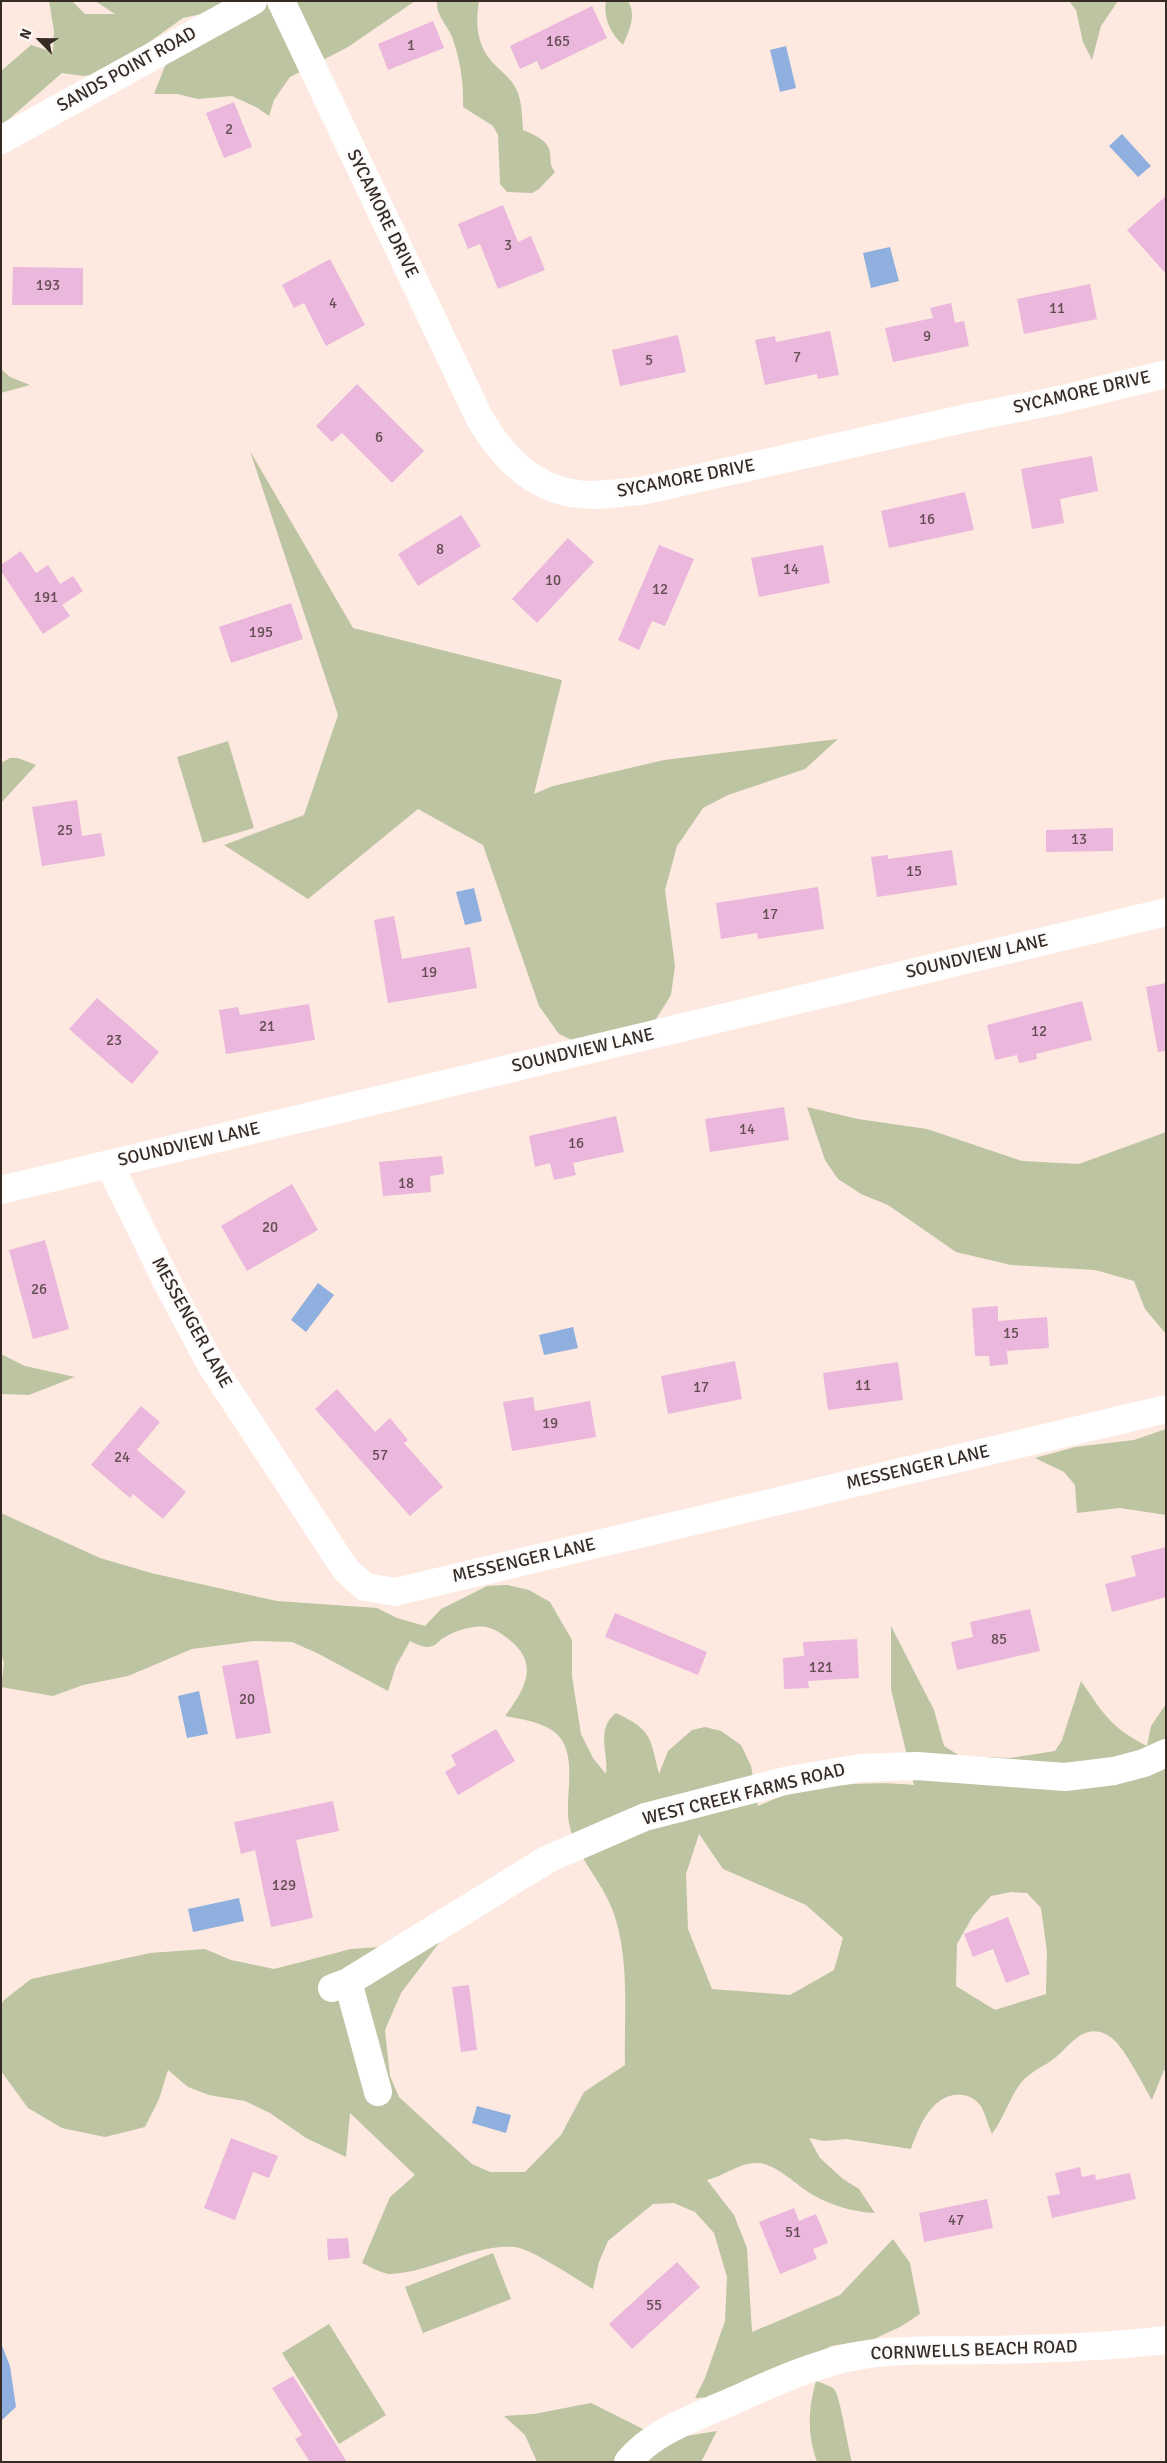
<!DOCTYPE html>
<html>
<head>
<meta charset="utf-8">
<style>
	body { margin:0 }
	#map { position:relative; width:1167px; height:2463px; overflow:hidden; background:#fde9e0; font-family:Signika,sans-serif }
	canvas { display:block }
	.frame { position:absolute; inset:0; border:2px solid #372b25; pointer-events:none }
	.north { position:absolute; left:15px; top:15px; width:50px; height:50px; -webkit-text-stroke:4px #fbfbfb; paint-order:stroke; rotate:293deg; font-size:14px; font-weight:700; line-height:20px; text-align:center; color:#372b25 }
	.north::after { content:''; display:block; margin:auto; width:18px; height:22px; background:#372b25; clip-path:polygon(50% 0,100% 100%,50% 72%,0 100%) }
</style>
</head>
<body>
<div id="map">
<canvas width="1167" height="2463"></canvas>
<div class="frame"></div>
<div class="north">N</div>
</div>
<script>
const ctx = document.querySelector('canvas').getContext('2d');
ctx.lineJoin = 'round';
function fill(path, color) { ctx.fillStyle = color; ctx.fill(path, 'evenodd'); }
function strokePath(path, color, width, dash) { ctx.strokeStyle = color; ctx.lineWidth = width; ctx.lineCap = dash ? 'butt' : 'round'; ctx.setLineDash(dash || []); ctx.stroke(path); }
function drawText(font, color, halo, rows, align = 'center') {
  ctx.font = font + ' Signika,sans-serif'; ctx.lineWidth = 5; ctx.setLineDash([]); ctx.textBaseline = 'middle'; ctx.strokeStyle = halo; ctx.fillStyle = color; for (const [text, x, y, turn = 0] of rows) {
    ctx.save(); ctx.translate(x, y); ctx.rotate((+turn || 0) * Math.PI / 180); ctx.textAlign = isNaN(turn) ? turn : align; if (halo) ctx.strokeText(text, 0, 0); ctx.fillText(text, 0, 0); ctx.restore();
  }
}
fill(new Path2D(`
	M49 1H72L85 14H115L95 1H247L215 11 183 18 106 73 83 76 62 73 1 126V71L31 45 53 52 54 31Z
	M260 1H415L348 47 290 77 274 100 269 116 256 107 232 96 198 99 177 94H154L167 61Z
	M437 1H479C475 25 477 47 495 65 502 72 509 77 514 85 522 97 522 115 523 130 532 134 546 139 549 149 552 157 548 164 555 172L539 189 532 193 507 192 500 184 498 135 493 126 463 107C464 84 460 58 452 37 447 24 436 16 437 1Z
	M606 1H628C637 15 629 32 623 45 611 34 603 18 606 1Z
	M1069 1H1118L1101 26 1092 60 1083 42 1076 10Z
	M1 369 10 377 30 385 1 393Z
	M250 451 353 628 562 680 534 794 553 786 664 760 838 739 805 769 728 795 703 808 677 846 665 890 675 966 671 995 656 1019 625 1034 578 1043 559 1034 539 1006 483 845 418 809 308 899 224 845 304 815 338 715Z
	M228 741 254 828 203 843 177 757Z
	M10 758H18L36 765 1 803V763Z
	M807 1107 858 1119 927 1129 1022 1161 1079 1164 1166 1132V1334L1145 1309 1134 1281 1095 1270 1011 1265 956 1252 888 1205 861 1194 838 1179 825 1160Z
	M1 1354 25 1366 75 1377 29 1395 1 1394Z
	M1166 1429V1515L1120 1508 1077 1513 1075 1485 1064 1472 1035 1458 1075 1447 1134 1440Z
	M1 1513 100 1558 151 1573 277 1601 377 1608 397 1618 425 1626 441 1609 487 1586 507 1585 529 1590 550 1602 572 1640V1676L581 1734 593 1758 606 1774C609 1753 595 1729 616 1713 652 1730 650 1737 659 1774L668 1751 692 1730 705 1727 721 1731 741 1745 751 1766 758 1806C770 1801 782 1795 795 1792 834 1784 874 1781 914 1785L891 1689V1626L934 1710 944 1746 960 1756 1010 1758 1055 1751 1062 1740 1081 1681C1103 1713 1111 1728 1147 1746L1151 1726 1166 1704V2072L1164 2070 1152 2100C1143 2085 1123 2044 1109 2036 1082 2020 1069 2049 1051 2061 1039 2069 1026 2074 1018 2087 1008 2102 1003 2119 992 2134 988 2125 986 2116 982 2108 978 2101 971 2096 963 2095 933 2091 919 2126 911 2149L846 2139 824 2141 809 2138 820 2158 843 2179 859 2189 875 2213C853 2212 833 2206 813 2195 797 2186 776 2163 757 2163 739 2163 724 2176 707 2180L734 2215 747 2248 752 2332 840 2295 893 2239 910 2263 920 2314 900 2327 874 2339 831 2346 803 2361 712 2397 695 2398 705 2378 725 2321 727 2277 714 2233 695 2212 674 2203 653 2204 608 2241 599 2262 593 2289C576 2279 532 2249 515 2247 473 2244 433 2272 391 2274 382 2274 371 2267 362 2263L390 2197 415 2175 350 2113 346 2157 306 2138 270 2113 245 2101 209 2095 188 2087 168 2070 159 2099 145 2127 105 2137 62 2128 28 2108 1 2071V2005L4 2000 31 1979 150 1953 205 1949 231 1960 274 1969 351 1949 439 1943 401 1993 385 2030 390 2076 399 2097 472 2164 490 2172H525L561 2135 584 2092 625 2065C624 2016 630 1962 614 1914 604 1883 575 1856 569 1823 565 1798 575 1768 564 1744 555 1723 524 1720 505 1716 523 1692 540 1666 512 1642 505 1636 496 1629 486 1627 472 1625 456 1631 445 1637 440 1639 437 1645 432 1646 424 1649 417 1644 410 1641L396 1666 388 1691 317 1653 292 1642 254 1641 192 1649 128 1676 83 1685 53 1696 1 1687 4 1663 1 1653ZM699 1834 723 1869 806 1905 843 1938 834 1970 790 1995 712 1989 688 1929 686 1874ZM1011 1892 1027 1893 1041 1908 1047 1952 1046 1994 995 2010 956 1986 957 1944 973 1916 991 1896Z
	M493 2253 511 2299 423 2333 405 2287Z
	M329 2324 386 2415 339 2444 282 2353Z
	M816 2381C821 2383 829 2385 834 2389 840 2394 848 2449 852 2462H817C807 2434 808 2409 816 2381Z
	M591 2403 649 2432 674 2438 717 2431 701 2462H537L525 2435 504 2416 534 2414Z`), '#bcc4a1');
fill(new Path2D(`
	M786 46 796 88 780 92 770 50Z
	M1122 134 1151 166 1138 177 1109 146Z
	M890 247 899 281 871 288 863 253Z
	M474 888 482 921 465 925 456 892Z
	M318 1283 334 1295 306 1332 291 1320Z
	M573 1327 578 1348 544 1355 539 1335Z
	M199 1691 208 1734 187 1738 178 1696Z
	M239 1898 244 1921 193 1932 188 1909Z
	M477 2106 511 2115 506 2133 472 2123Z
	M1 2343 10 2366 16 2407 1 2421Z`), '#8fafde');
fill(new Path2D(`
	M592 6 607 38 541 70 537 61 520 69 510 46Z
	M433 21 444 48 388 70 378 44Z
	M234 102 252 147 224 158 206 113Z
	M1166 196V274L1127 230Z
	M503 205 518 242 531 236 545 270 498 289 480 244 468 249 458 224Z
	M330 259 365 325 326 346 304 303 294 308 282 285Z
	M13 267 83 268V305H12Z
	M1090 284 1097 319 1024 334 1017 299Z
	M951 303 955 323 964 321 969 346 893 362 885 328 933 318 930 308Z
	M830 331 839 375 818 379 817 374 765 385 755 340 775 336 776 342Z
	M678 335 686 372 620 386 612 350Z
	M357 384 424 451 392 483 342 433 332 442 316 426Z
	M1092 456 1098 491 1060 499 1064 523 1032 529 1021 469Z
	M965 492 974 530 889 548 881 511Z
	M461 515 481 546 418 586 398 554Z
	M568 538 594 562 537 623 512 599Z
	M659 545 694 559 665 626 652 621 639 650 618 640Z
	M823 545 830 583 759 597 751 558Z
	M21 551 36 573 48 565 60 584 73 576 83 591 62 605 70 616 43 634 1 571V565Z
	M291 603 303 639 231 663 219 627Z
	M77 800 82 836 101 833 105 856 42 866 32 807Z
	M1113 828V851L1046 852V830Z
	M952 850 957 885 877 897 871 857 888 855V859Z
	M818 887 824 929 758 939 757 933 721 939 716 903Z
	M394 916 402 959 470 947 477 988 388 1003 374 920Z
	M1166 983V1051L1158 1052 1146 987Z
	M97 998 159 1052 132 1084 69 1029Z
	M1082 1001 1092 1040 1036 1054 1037 1059 1019 1063 1017 1055 995 1060 987 1025Z
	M309 1004 315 1040 226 1054 219 1010 238 1007 240 1015Z
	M784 1107 789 1140 710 1152 705 1119Z
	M616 1116 624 1152 573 1163 576 1175 554 1180 550 1163 535 1167 529 1136Z
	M442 1156 444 1174 430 1176 431 1192 383 1196 379 1162Z
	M292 1184 318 1230 247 1271 221 1226Z
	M45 1240 69 1329 33 1339 9 1250Z
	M998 1306V1321L1047 1317 1049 1348 1007 1351 1008 1364 990 1366 989 1356H975L972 1308Z
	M735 1361 742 1399 668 1414 661 1376Z
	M898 1362 903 1400 828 1410 823 1373Z
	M337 1389 375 1432 390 1418 408 1440 404 1443 443 1487 410 1516 315 1409Z
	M533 1397 535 1411 590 1401 596 1437 512 1451 503 1402Z
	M141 1406 160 1422 137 1450 186 1492 163 1519 133 1494 130 1498 91 1465Z
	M1166 1547V1597L1112 1612 1105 1584 1136 1576 1131 1556Z
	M1030 1609 1040 1651 957 1670 951 1642 973 1637 970 1622Z
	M615 1613 707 1652 698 1675 605 1637Z
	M857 1639 859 1678 808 1681 809 1688 784 1689 783 1658 804 1656 803 1642Z
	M258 1660 271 1733 236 1739 222 1666Z
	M496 1729 515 1761 458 1795 445 1772 456 1765 451 1755Z
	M333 1801 339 1831 296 1840 313 1918 271 1927 255 1850 241 1854 234 1822Z
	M1008 1917 1030 1974 1006 1983 993 1949 973 1957 964 1934Z
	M469 1985 477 2050 461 2052 452 1987Z
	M231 2138 278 2156 269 2178 253 2172 235 2220 204 2208Z
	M1080 2167 1082 2177 1095 2174 1096 2180 1130 2173 1136 2199 1052 2218 1047 2196 1060 2194 1055 2173Z
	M987 2199 993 2228 924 2242 919 2213Z
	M794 2208 799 2221 816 2214 828 2243 813 2249 817 2259 780 2274 759 2222Z
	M348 2238 350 2258 328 2260 327 2239Z
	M677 2262 700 2287 632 2349 609 2324Z
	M293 2376 347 2462H310L295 2439 302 2435 272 2388Z`), '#ebb7dc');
strokePath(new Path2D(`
	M281 1 479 417C504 460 537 494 591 495 607 495 625 492 641 491L967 418 1059 400 1166 374
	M109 1164 171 1290 211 1365 346 1570 365 1587 395 1592 1166 1409
	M1 1190 1166 912
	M348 1982 378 2092
	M332 1988 348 1982 548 1859 645 1817 785 1781 860 1768 917 1766 1065 1777 1114 1771 1144 1763 1166 1753
	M628 2462C652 2433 688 2420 721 2406 765 2387 809 2365 856 2356 899 2348 944 2351 988 2350 1047 2349 1107 2347 1166 2340`), '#fff', 28);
strokePath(new Path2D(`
	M1 140 253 1`), '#fff', 28);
drawText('15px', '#644e53', null, [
	["165",558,42],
	["1",411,46],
	["2",229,130],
	["3",508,246],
	["193",48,286],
	["4",333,304],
	["11",1057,309],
	["9",927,337],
	["7",797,358],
	["5",649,361],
	["6",379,438],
	["16",927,520],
	["8",440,550],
	["14",791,570],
	["10",553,581],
	["12",660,590],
	["191",46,598],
	["195",261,633],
	["25",65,831],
	["13",1079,840],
	["15",914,872],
	["17",770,915],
	["19",429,973],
	["21",267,1027],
	["12",1039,1032],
	["23",114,1041],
	["14",747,1130],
	["16",576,1144],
	["18",406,1184],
	["20",270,1228],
	["26",39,1290],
	["15",1011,1334],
	["11",863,1386],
	["17",701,1388],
	["19",550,1424],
	["57",380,1456],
	["24",122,1458],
	["85",999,1640],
	["121",821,1668],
	["20",247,1700],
	["129",284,1886],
	["47",956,2221],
	["51",793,2233],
	["55",654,2306]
]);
drawText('18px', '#372b25', '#fbfbfb', [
	["SANDS POINT ROAD",127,70,-29],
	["SYCAMORE DRIVE",382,214,64],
	["SYCAMORE DRIVE",1082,393,-13],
	["SYCAMORE DRIVE",686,479,-11],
	["SOUNDVIEW LANE",977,957,-13],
	["SOUNDVIEW LANE",583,1051,-13],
	["SOUNDVIEW LANE",189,1145,-13],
	["MESSENGER LANE",191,1323,61],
	["MESSENGER LANE",918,1468,-13],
	["MESSENGER LANE",524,1561,-13],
	["WEST CREEK FARMS ROAD",744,1795,-14],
	["CORNWELLS BEACH ROAD",974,2351,-2]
]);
</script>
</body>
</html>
